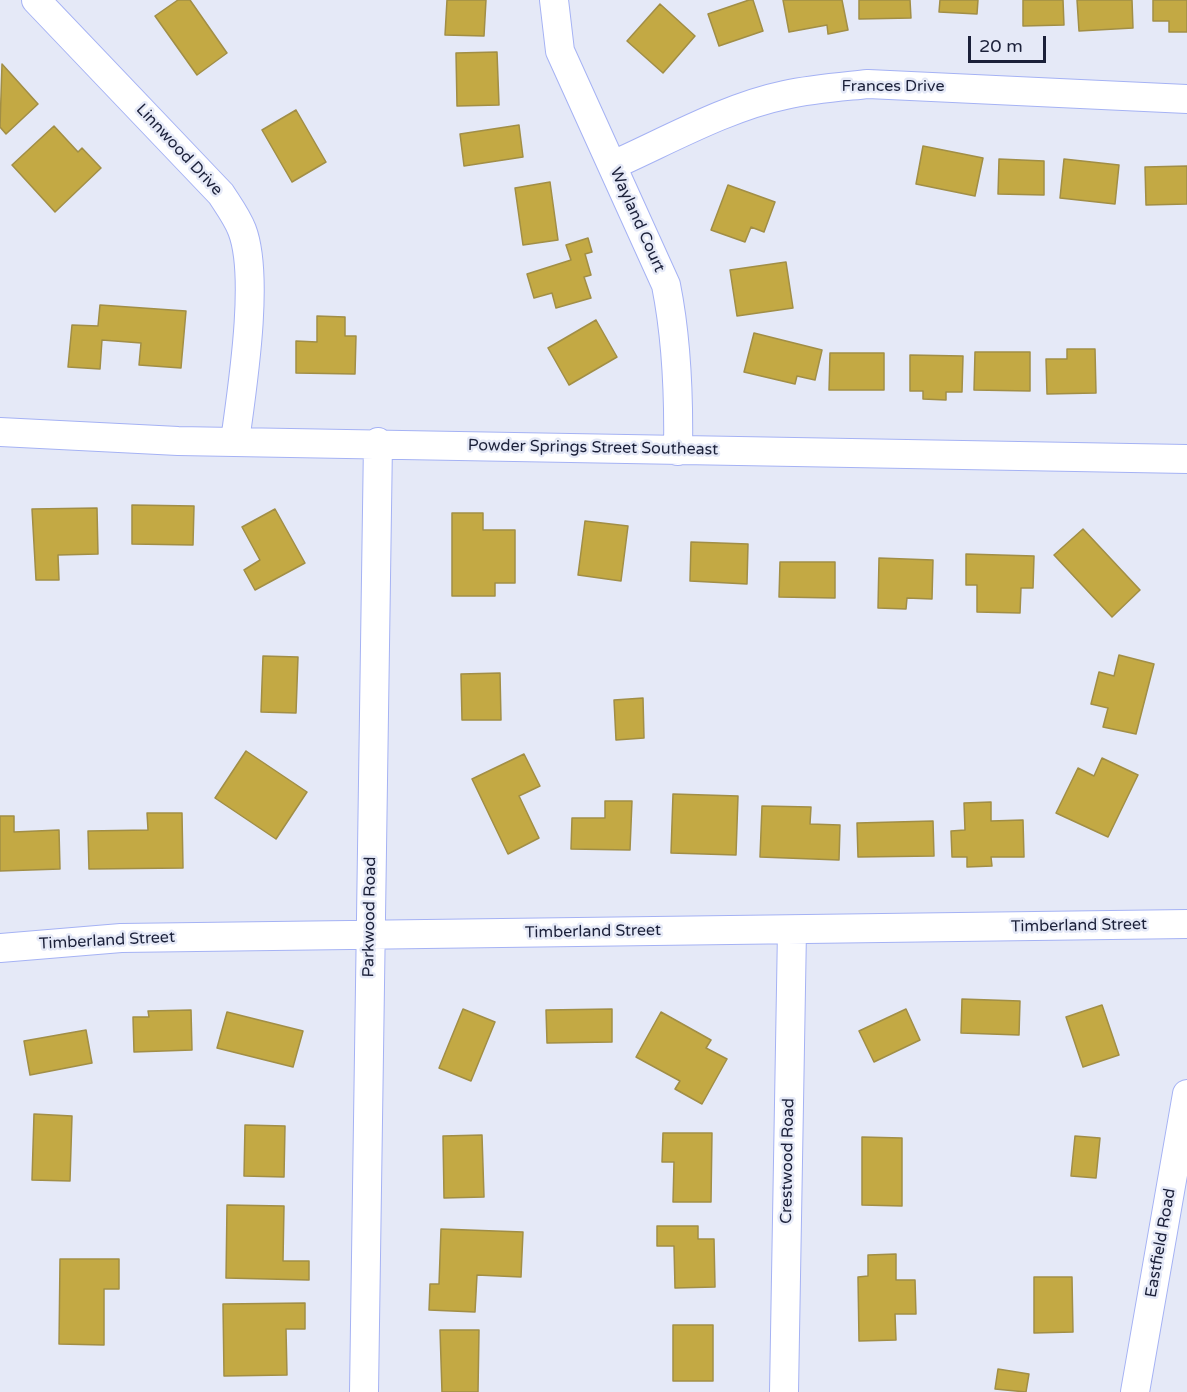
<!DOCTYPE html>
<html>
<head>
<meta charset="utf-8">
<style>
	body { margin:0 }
	#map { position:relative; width:1187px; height:1392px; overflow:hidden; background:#e5e9f7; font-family:"Varela Round",sans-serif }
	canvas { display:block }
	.scale { position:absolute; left:968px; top:36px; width:78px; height:27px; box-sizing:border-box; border:3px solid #1b2039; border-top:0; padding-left:8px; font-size:18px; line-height:21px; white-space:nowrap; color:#1b2039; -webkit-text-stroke:4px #e5e9f7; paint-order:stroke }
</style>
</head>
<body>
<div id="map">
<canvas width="1187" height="1392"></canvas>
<div class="scale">20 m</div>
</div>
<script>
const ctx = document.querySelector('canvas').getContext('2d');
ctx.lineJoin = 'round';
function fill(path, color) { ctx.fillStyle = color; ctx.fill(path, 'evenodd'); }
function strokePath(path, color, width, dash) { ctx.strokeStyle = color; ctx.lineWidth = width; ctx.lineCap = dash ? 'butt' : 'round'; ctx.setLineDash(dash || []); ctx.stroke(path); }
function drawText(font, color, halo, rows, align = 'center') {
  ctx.font = font + ' "Varela Round",sans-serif'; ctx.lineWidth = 5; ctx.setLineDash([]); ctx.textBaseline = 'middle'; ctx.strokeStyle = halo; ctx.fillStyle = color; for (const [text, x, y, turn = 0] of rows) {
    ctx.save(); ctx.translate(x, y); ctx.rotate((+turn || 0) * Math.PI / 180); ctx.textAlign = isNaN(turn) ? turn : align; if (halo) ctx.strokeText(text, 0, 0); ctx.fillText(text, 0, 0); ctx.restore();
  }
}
const building = new Path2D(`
	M178 0H190L227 53 197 75 155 16Z
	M447 0H486L484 36 445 35Z
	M749 0H753L763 31 719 46 708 14Z
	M783 0H842L848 30 828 34 827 25 789 32Z
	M859 0H910L911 18 859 19Z
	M940 0H978L977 14 939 12Z
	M1023 0H1063L1064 25 1023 26Z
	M1077 0H1132L1133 28 1079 31Z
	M1153 0H1187V32H1169V21H1153Z
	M660 4 695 36 663 73 627 41Z
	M497 52 499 105 457 106 456 53Z
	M2 64 38 104 6 134 0 127Z
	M296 110 326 162 292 182 262 130Z
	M519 125 523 157 464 166 460 134Z
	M54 126 78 152 82 148 101 168 55 212 12 165Z
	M923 146 983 158 975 196 916 184Z
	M999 159 1044 161V195L998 194Z
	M1064 159 1119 165 1115 204 1060 198Z
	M1187 166V204L1146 205 1145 167Z
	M550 182 558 240 523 245 515 188Z
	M728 185 775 202 764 232 751 227 745 242 711 230Z
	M588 238 592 252 585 254 591 275 584 277 591 298 556 308 552 293 534 298 527 274 571 260 566 245Z
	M786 262 793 308 737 316 730 270Z
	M100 305 186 311 181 368 139 365 141 343 102 340 100 369 68 367 72 325 98 326Z
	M317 316 345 317V336H356L355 374 296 373V341L317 342Z
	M596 320 617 357 569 385 548 348Z
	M754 333 822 350 815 380 797 376 795 384 744 372Z
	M1067 349H1095L1096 393 1047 394 1046 359H1067Z
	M975 352H1030V391L974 390Z
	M830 353H884V390H829Z
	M910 355 963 356 962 392H946V400L923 399V391H910Z
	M132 505 194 506 193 545 132 544Z
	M97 508 98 554 58 555 59 580H36L32 509Z
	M275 509 305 563 255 590 244 570 260 560 242 527Z
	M452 513H483V530H515V583H495V596H452Z
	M585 521 628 526 621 581 578 575Z
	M1083 529 1140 590 1112 617 1054 555Z
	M691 542 748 544 747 584 690 581Z
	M966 554 1034 556 1033 588H1021L1020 613 977 612V585H966Z
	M879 558 933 560 932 599 907 598 906 609 878 608Z
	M780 562H835V598L779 597Z
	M1119 655 1154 664 1136 734 1103 727 1108 708 1091 704 1099 672 1114 676Z
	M263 656 298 657 296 713 261 712Z
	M500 673 501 720H462L461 674Z
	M643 698 644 738 616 740 614 700Z
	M246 751 307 792 276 839 215 798Z
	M524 754 540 786 519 796 539 838 508 854 472 779Z
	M1102 758 1138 775 1108 837 1056 813 1078 768 1094 776Z
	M673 794 738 796 736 855 671 853Z
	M605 801H632L630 850 571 849 572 818H605Z
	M991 802V821L1023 820 1024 857H991L992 866 967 867V857H952L951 831 965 830 964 803Z
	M762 806 811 807 810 824 840 825 839 860 760 857Z
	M147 813H182L183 868 89 869 88 831 148 830Z
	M0 816H14V832L59 830 60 869 0 871Z
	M933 821 934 856 858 857 857 823Z
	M962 999 1020 1001 1019 1035 961 1033Z
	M1102 1005 1119 1055 1083 1067 1066 1017Z
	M463 1009 495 1022 471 1081 439 1068Z
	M612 1009V1042L547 1043 546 1010Z
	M906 1009 920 1040 874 1062 859 1031Z
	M191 1010 192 1050 134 1052 133 1017H149L148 1011Z
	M227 1012 303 1031 293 1067 217 1048Z
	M661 1012 711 1040 706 1048 727 1059 702 1104 675 1089 680 1081 636 1057Z
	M86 1030 92 1063 30 1075 24 1041Z
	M34 1114 72 1116 70 1181 32 1180Z
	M245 1125 285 1126 284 1177 244 1176Z
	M663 1133H712L711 1202H673L674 1162H662Z
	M482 1135 484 1197 444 1198 443 1136Z
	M1075 1136 1100 1138 1096 1178 1071 1176Z
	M862 1137 902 1138V1206L862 1205Z
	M227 1205 284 1206 283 1261H309V1280L226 1278Z
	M657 1226H698V1239H714L715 1287 675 1288 674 1246H657Z
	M441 1229 523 1232 521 1277 477 1275 475 1312 429 1310 430 1284H439Z
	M896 1254V1280H915L916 1314H895L896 1340 859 1341 858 1277 868 1276V1255Z
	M60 1259H119V1289H104V1345L59 1344Z
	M1034 1277H1072L1073 1332 1034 1333Z
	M305 1303V1329H286L287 1375 224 1376 223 1304Z
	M673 1325H713V1381H673Z
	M440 1330H479L478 1392H442Z
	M998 1369 1029 1374 1026 1392 995 1389Z`);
fill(building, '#c3a944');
strokePath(building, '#a18e46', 1.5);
const minor = new Path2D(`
	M36 0 221 194C228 205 237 217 242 230 260 277 242 389 235 441
	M554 0 560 51 666 285C677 340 679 395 678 451
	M613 165C667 141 727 107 785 95 812 89 840 87 868 84L1187 99
	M0 432 178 441 1187 459
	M0 948 121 938 1187 924
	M364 1392 378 442
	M784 1392 792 930
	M1135 1392 1187 1094`);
strokePath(minor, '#a5b2f4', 30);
strokePath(minor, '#fff', 28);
drawText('16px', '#1b2039', '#e5e9f7', [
	["Frances Drive",893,87],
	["Linnwood Drive",179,150,47],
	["Wayland Court",637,220,66],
	["Powder Springs Street Southeast",593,448,1],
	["Parkwood Road",370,917,-89],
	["Timberland Street",1079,926,-1],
	["Timberland Street",593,932,-1],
	["Timberland Street",107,941,-3],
	["Crestwood Road",788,1161,-89],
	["Eastfield Road",1161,1243,-80]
]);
</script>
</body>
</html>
